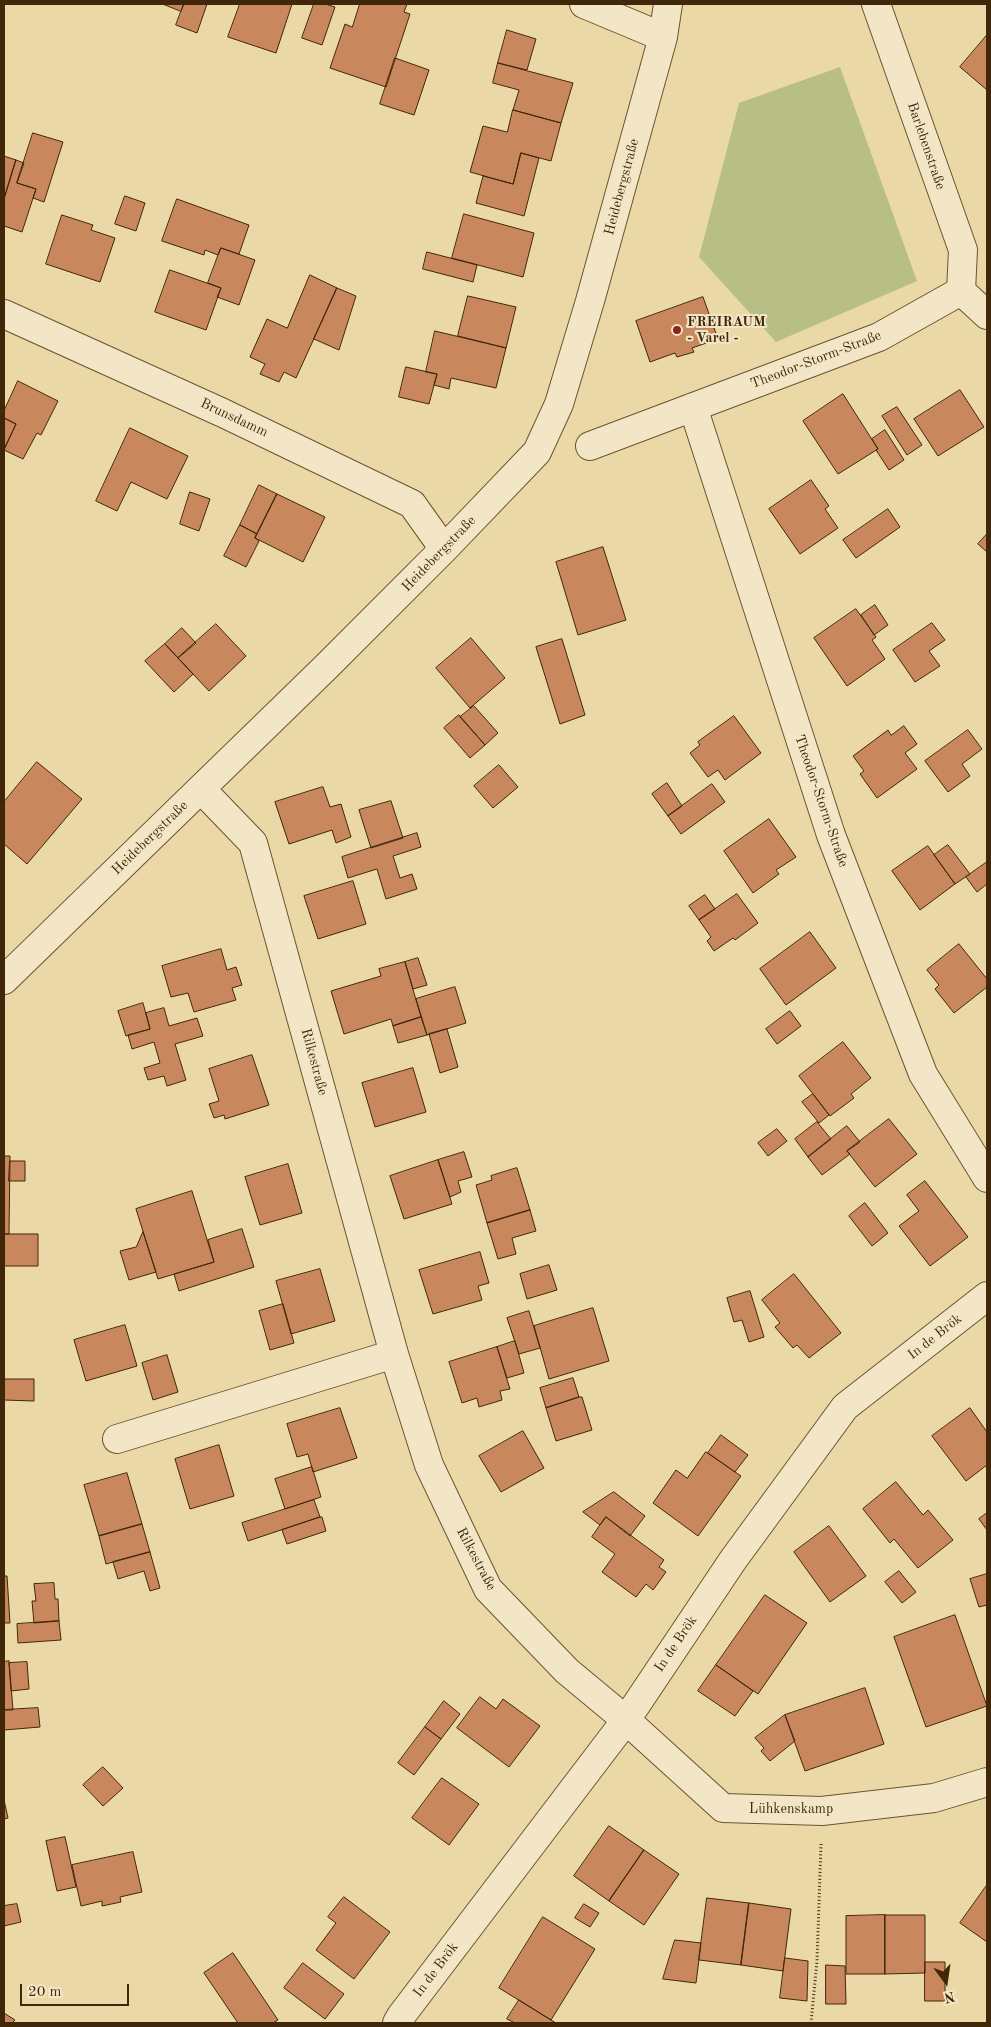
<!DOCTYPE html>
<html>
<head>
<meta charset="utf-8">
<style>
	body { margin:0 }
	#map { position:relative; width:991px; height:2027px; overflow:hidden; background:#ebd8a7; font-family:"Old Standard TT",serif }
	canvas { display:block }
	.frame { position:absolute; inset:0; border:5px solid #412709; pointer-events:none }
	.north { position:absolute; left:921px; top:1957px; width:50px; height:50px; -webkit-text-stroke:4px #f2e6c6; paint-order:stroke; rotate:166deg; font-size:14px; font-weight:700; line-height:20px; text-align:center; color:#412709 }
	.north::after { content:''; display:block; margin:auto; width:18px; height:22px; background:#412709; clip-path:polygon(50% 0,100% 100%,50% 72%,0 100%) }
	.scale { position:absolute; left:20px; top:1984px; width:109px; height:22px; box-sizing:border-box; border:2px solid #412709; border-top:0; padding-left:6px; font-size:15px; line-height:18px; white-space:nowrap; color:#412709; -webkit-text-stroke:4px #f2e6c6; paint-order:stroke }
</style>
</head>
<body>
<div id="map">
<canvas width="991" height="2027"></canvas>
<div class="frame"></div>
<div class="north">N</div>
<div class="scale">20 m</div>
</div>
<script>
const ctx = document.querySelector('canvas').getContext('2d');
ctx.lineJoin = 'round';
function fill(path, color) { ctx.fillStyle = color; ctx.fill(path, 'evenodd'); }
function strokePath(path, color, width, dash) { ctx.strokeStyle = color; ctx.lineWidth = width; ctx.lineCap = dash ? 'butt' : 'round'; ctx.setLineDash(dash || []); ctx.stroke(path); }
function drawText(font, color, halo, rows, align = 'center') {
  ctx.font = font + ' "Old Standard TT",serif'; ctx.lineWidth = 4; ctx.setLineDash([]); ctx.textBaseline = 'middle'; ctx.strokeStyle = halo; ctx.fillStyle = color; for (const [text, x, y, turn = 0] of rows) {
    ctx.save(); ctx.translate(x, y); ctx.rotate((+turn || 0) * Math.PI / 180); ctx.textAlign = isNaN(turn) ? turn : align; if (halo) ctx.strokeText(text, 0, 0); ctx.fillText(text, 0, 0); ctx.restore();
  }
}
fill(new Path2D(`
	M840 67 917 281 776 342 699 257 739 103Z`), '#b7bf87');
const building = new Path2D(`
	M163 4H184L181 11Z
	M184 4H207L197 33 176 25Z
	M240 4H292L276 53 228 37Z
	M314 4H325L335 7 322 45 302 38Z
	M360 4H407L404 12 410 14 386 87 330 68 345 24 352 27Z
	M507 30 536 39 527 70 498 63Z
	M987 35V90L960 67Z
	M395 58 429 70 414 115 380 104Z
	M498 63 573 83 561 123 513 110 519 90 493 83Z
	M513 110 561 123 551 161 521 153 513 184 470 172 483 126 507 132Z
	M33 133 63 142 44 202 33 198 36 189 17 183Z
	M521 153 539 158 524 216 476 203 483 176 513 184Z
	M4 156 16 160 4 199Z
	M16 160 24 163 17 183 36 189 22 232 4 226V199Z
	M125 196 145 203 136 231 115 224Z
	M177 199 249 225 239 254 221 248 218 255 205 250 204 255 162 241Z
	M464 214 534 233 523 277 452 258Z
	M62 215 93 225 91 230 115 238 100 282 46 264Z
	M221 248 255 260 239 305 217 297 221 288 208 283Z
	M427 252 477 265 473 282 423 269Z
	M170 270 221 288 206 330 155 312Z
	M310 275 337 288 296 378 284 372 279 382 260 374 265 364 250 357 267 319 287 328Z
	M337 288 356 296 339 350 314 339Z
	M468 296 516 307 506 348 458 336Z
	M703 297 718 339 692 348 694 352 677 357 675 353 650 362 636 321Z
	M435 331 506 348 496 388 451 378 449 389 434 385 437 374 426 372Z
	M406 367 437 374 429 404 399 397Z
	M18 381 58 401 41 435 37 433 23 459 4 450 16 424 4 418V411Z
	M960 390 984 427 938 456 914 419Z
	M843 394 878 449 838 474 803 421Z
	M897 407 922 445 907 455 882 416Z
	M4 418 16 424 4 449Z
	M130 428 188 456 167 499 131 482 117 511 96 501Z
	M885 430 904 460 889 470 876 450 878 449 872 439Z
	M811 480 829 506 825 509 838 528 800 554 769 509Z
	M259 485 277 494 257 534 240 525Z
	M190 492 210 499 199 531 180 524Z
	M277 494 325 517 303 562 255 538Z
	M888 509 900 527 856 558 843 540Z
	M240 525 257 534 255 538 259 541 246 567 224 556Z
	M987 534V552L978 544Z
	M603 547 626 620 578 635 556 562Z
	M875 605 888 625 874 635 861 615Z
	M856 609 876 637 872 640 885 659 847 686 814 638Z
	M932 623 945 640 929 651 940 666 915 682 893 650Z
	M216 624 246 656 209 691 178 658Z
	M182 628 196 643 178 658 165 644Z
	M471 638 505 678 470 708 436 668Z
	M562 639 585 715 560 724 536 647Z
	M165 644 193 674 174 692 145 661Z
	M474 706 498 733 485 745 460 717Z
	M459 715 485 745 470 758 444 728Z
	M734 716 761 753 725 780 718 770 708 777 690 753 700 745 698 742Z
	M904 726 917 744 905 753 917 769 877 798 860 774 864 771 853 756 888 730 891 735Z
	M968 730 982 749 962 764 970 776 948 792 925 761Z
	M37 762 82 799 27 864 4 844V802Z
	M499 765 518 787 493 808 474 786Z
	M667 783 682 806 668 816 652 794Z
	M712 784 725 802 681 834 668 816Z
	M323 787 330 807 341 804 351 837 336 843 332 830 289 844 275 802Z
	M391 801 403 838 371 848 359 810Z
	M769 819 796 857 776 870 779 874 753 893 724 851Z
	M417 833 421 847 393 856 400 878 412 874 417 889 386 899 377 869 348 878 342 857Z
	M948 845 970 874 955 884 934 855Z
	M928 846 955 884 920 910 892 871Z
	M987 862V884L977 892 966 877Z
	M353 881 366 924 318 939 304 896Z
	M737 894 758 923 735 940 733 938 714 951 707 941 711 937 699 920Z
	M705 895 715 909 699 920 689 906Z
	M810 932 836 968 786 1005 760 969Z
	M959 944 987 979V987L954 1013 935 989 939 985 927 970Z
	M221 949 227 970 236 967 242 985 232 988 236 1000 194 1012 188 993 171 997 162 966Z
	M418 958 427 985 413 989 405 962Z
	M405 962 421 1017 393 1026 391 1019 344 1034 331 991 381 976 379 969Z
	M455 987 466 1023 427 1035 416 999Z
	M143 1003 150 1029 126 1036 118 1011Z
	M164 1008 169 1026 197 1018 203 1036 175 1044 186 1080 167 1086 164 1076 148 1080 144 1068 160 1063 154 1042 132 1049 128 1035 150 1029 146 1013Z
	M790 1011 801 1026 777 1044 766 1029Z
	M421 1017 427 1035 398 1043 393 1026Z
	M447 1029 458 1067 440 1073 429 1034Z
	M843 1042 871 1078 851 1094 854 1098 830 1116 799 1076Z
	M252 1055 269 1105 225 1119 224 1115 214 1118 209 1104 219 1101 209 1069Z
	M413 1068 426 1112 375 1127 362 1083Z
	M813 1094 829 1115 819 1123 802 1102Z
	M889 1119 917 1154 875 1187 847 1151Z
	M817 1122 831 1139 808 1157 795 1139Z
	M847 1126 860 1142 847 1151 850 1154 822 1175 808 1157Z
	M777 1129 787 1141 768 1156 758 1143Z
	M464 1152 472 1177 458 1181 461 1192 450 1197 438 1160Z
	M4 1156H10L9 1234H4Z
	M438 1160 452 1204 404 1219 390 1176Z
	M10 1161H25V1181H9Z
	M288 1164 302 1213 260 1225 245 1177Z
	M517 1168 530 1210 487 1223 476 1185 492 1180 491 1176Z
	M925 1181 968 1237 930 1266 899 1226 919 1211 907 1195Z
	M192 1191 214 1262 158 1279 136 1209Z
	M865 1203 888 1233 872 1246 849 1216Z
	M530 1210 536 1231 512 1238 516 1254 498 1259 487 1223Z
	M242 1229 254 1267 179 1291 174 1274 214 1262 208 1240Z
	M143 1232 156 1272 129 1280 120 1251 136 1247Z
	M4 1234H38V1266H4Z
	M480 1252 489 1283 478 1286 482 1300 433 1314 419 1270Z
	M549 1265 557 1290 527 1299 520 1274Z
	M320 1269 335 1321 291 1334 276 1281Z
	M794 1274 841 1333 809 1358 797 1345 793 1348 775 1327 780 1323 762 1300Z
	M750 1291 764 1337 749 1342 742 1320 734 1322 727 1298Z
	M283 1304 294 1343 270 1350 259 1311Z
	M593 1308 609 1361 549 1379 534 1326Z
	M529 1311 540 1348 519 1354 507 1318Z
	M125 1325 137 1366 86 1381 74 1340Z
	M515 1341 524 1373 507 1378 497 1347Z
	M497 1347 510 1389 500 1391 502 1400 479 1407 477 1398 462 1403 449 1362Z
	M167 1355 178 1392 153 1400 142 1363Z
	M573 1378 579 1397 546 1408 540 1388Z
	M4 1379H34V1401L4 1400Z
	M579 1397H582L592 1430 556 1441 546 1408Z
	M340 1408 357 1458 313 1472 308 1454 297 1457 287 1424Z
	M970 1408 987 1432V1465L966 1481 932 1436Z
	M523 1431 544 1468 501 1492 479 1456Z
	M721 1435 748 1455 735 1472 708 1453Z
	M219 1445 234 1496 190 1509 175 1459Z
	M706 1452 741 1476 698 1536 653 1503 676 1470 687 1478Z
	M312 1467 321 1497 285 1509 275 1479Z
	M127 1473 142 1524 99 1536 84 1485Z
	M896 1482 923 1515 928 1510 953 1540 918 1568 894 1539 890 1543 863 1509Z
	M614 1492 645 1516 630 1536 606 1517 600 1525 583 1512Z
	M314 1500 320 1517 248 1541 242 1523Z
	M987 1513V1530L979 1519Z
	M320 1517H322L326 1531 287 1544 282 1530Z
	M606 1517 664 1560 659 1567 666 1572 653 1590 646 1584 636 1597 602 1572 615 1554 592 1537Z
	M142 1524 150 1552 106 1564 99 1536Z
	M829 1526 866 1576 830 1602 794 1552Z
	M150 1552 160 1588 150 1591 144 1571 118 1579 113 1562Z
	M899 1571 916 1592 902 1603 885 1582Z
	M987 1574V1605L979 1607 970 1579Z
	M4 1576H7L10 1623H4Z
	M54 1583 55 1599H58L59 1621 34 1623 32 1601H36L34 1584Z
	M765 1595 807 1623 758 1694 716 1665Z
	M955 1615 987 1706 926 1727 894 1637Z
	M59 1621 61 1640 18 1643 17 1624Z
	M9 1661 13 1710H4V1662Z
	M27 1662 29 1689 11 1691 9 1663Z
	M716 1665 753 1691 735 1716 698 1691Z
	M865 1688 884 1744 805 1771 785 1715Z
	M480 1697 496 1709 503 1699 540 1726 509 1767 457 1728Z
	M444 1701 460 1714 441 1739 425 1727Z
	M38 1708 40 1727 4 1730V1710Z
	M785 1715 795 1741 770 1761 761 1751 764 1748 755 1738Z
	M425 1727 441 1739 414 1775 398 1763Z
	M103 1767 123 1788 103 1806 83 1785Z
	M442 1778 479 1804 449 1845 412 1818Z
	M4 1800 8 1818 4 1819Z
	M609 1826 644 1850 609 1901 574 1876Z
	M65 1837 76 1887 57 1891 46 1841Z
	M644 1850 679 1874 644 1925 609 1901Z
	M133 1852 142 1892 120 1897 121 1902 102 1906V1901L81 1906 72 1865Z
	M987 1885V1942L960 1923Z
	M344 1897 390 1932 354 1979 316 1950 336 1923 328 1917Z
	M707 1898 749 1903 741 1965 699 1960Z
	M749 1903 791 1909 783 1971 741 1965Z
	M17 1904 21 1922 4 1926V1906Z
	M584 1904 599 1913 590 1927 575 1918Z
	M885 1915H925V1973L885 1974Z
	M885 1915V1974H846V1916Z
	M543 1917 595 1949 551 2020 499 1988Z
	M675 1940 701 1943 696 1983 663 1979Z
	M233 1953 278 2020 273 2023H238L204 1973Z
	M785 1958 808 1961 807 2001 780 1998Z
	M925 1962H945V2001H925Z
	M303 1963 344 1994 325 2019 284 1988Z
	M826 1965 845 1966 846 2004H826Z
	M519 2000 551 2020 556 2023H515L507 2019Z
	M4 2013 15 2020 12 2023H4Z`);
fill(building, '#c9875d');
strokePath(building, '#412709', 1);
const minor = new Path2D(`
	M584 4 663 37
	M876 4 963 250 961 291
	M961 291 987 315
	M4 314 223 413 412 504 444 549
	M693 407 831 835 923 1074 987 1178
	M590 446 879 337 961 291
	M201 789 253 843 394 1354 429 1465 488 1589 567 1671 626 1720 723 1808 822 1811 934 1798 987 1782
	M4 980 324 669 444 549 537 452 559 404 590 301 663 37 668 4
	M117 1439 394 1354
	M397 2023 401 2016 626 1720 733 1560 845 1407 987 1296`);
strokePath(minor, '#6c5330', 30);
strokePath(new Path2D(`
	M811 2023 817 1961 821 1844`), '#412709', 3, [1, 2.5]);
strokePath(minor, '#f2e6c6', 28);
for (const [x, y, r, color] of [
	[677,330,5,"#8f2418"]
]) { const dot = new Path2D(); dot.arc(x, y, r, 0, 2 * Math.PI); ctx.fillStyle = color; ctx.fill(dot); strokePath(dot, '#f2e6c6', 2); }
drawText('14px', '#412709', '#f2e6c6', [
	["Barlebenstraße",926,146,71],
	["Heidebergstraße",622,187,-75],
	["Theodor-Storm-Straße",816,360,-21],
	["Brunsdamm",234,418,25],
	["Heidebergstraße",439,554,-46],
	["Theodor-Storm-Straße",821,801,71],
	["Heidebergstraße",150,838,-44],
	["Rilkestraße",314,1062,75],
	["In de Brök",935,1337,-38],
	["Rilkestraße",476,1559,62],
	["In de Brök",676,1644,-56],
	["Lühkenskamp",791,1809],
	["In de Brök",436,1970,-53]
]);
drawText('bold 14px', '#412709', '#f2e6c6', [
	["FREIRAUM",687,322],
	["- Varel -",687,338]
], 'left');
</script>
</body>
</html>
